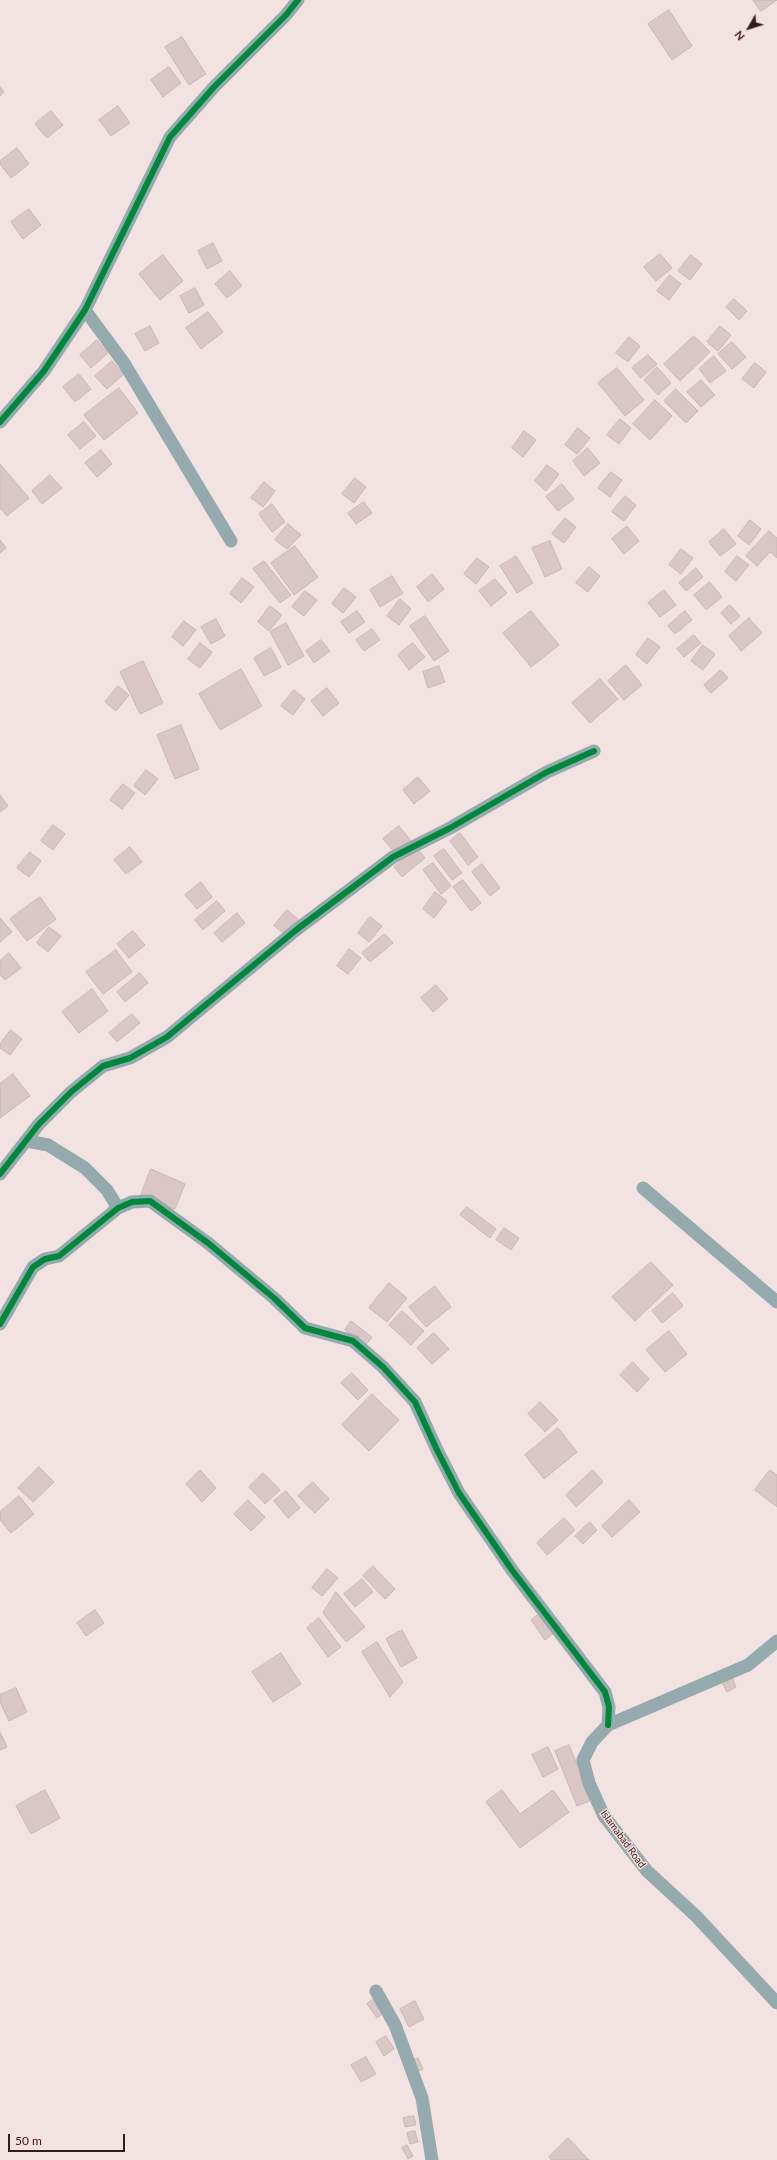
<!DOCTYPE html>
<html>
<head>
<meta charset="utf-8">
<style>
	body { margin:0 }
	#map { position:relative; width:777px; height:2160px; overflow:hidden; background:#f2e3e2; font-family:Lato,sans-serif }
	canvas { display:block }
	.north { position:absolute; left:729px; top:8px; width:40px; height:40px; -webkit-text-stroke:3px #f8dddc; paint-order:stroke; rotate:231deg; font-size:11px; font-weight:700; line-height:16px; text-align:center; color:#341c1c }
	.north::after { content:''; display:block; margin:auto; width:14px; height:18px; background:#341c1c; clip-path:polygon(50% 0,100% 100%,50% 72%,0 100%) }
	.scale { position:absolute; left:8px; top:2134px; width:117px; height:18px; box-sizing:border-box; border:2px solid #341c1c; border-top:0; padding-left:5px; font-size:12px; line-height:14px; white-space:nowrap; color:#341c1c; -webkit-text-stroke:3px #f8dddc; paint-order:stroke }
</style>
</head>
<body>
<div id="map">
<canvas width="777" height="2160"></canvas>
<div class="north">N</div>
<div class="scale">50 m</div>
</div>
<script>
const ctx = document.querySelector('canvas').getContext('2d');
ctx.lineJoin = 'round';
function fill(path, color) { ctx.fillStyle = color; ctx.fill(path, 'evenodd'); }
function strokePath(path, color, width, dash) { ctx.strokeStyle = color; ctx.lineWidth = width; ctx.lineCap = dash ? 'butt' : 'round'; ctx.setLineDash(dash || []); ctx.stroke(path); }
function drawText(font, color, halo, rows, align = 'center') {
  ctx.font = font + ' Lato,sans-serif'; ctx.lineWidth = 3; ctx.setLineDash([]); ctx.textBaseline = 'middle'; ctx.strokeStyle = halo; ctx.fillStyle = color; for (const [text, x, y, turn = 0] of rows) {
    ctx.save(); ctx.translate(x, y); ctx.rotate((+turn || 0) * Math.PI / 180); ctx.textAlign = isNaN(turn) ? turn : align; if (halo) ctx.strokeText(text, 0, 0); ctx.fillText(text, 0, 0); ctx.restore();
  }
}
const building = new Path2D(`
	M753 0H777L761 11Z
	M669 10 692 46 672 60 648 24Z
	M182 37 206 74 189 85 165 47Z
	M169 67 181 83 163 97 151 80Z
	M0 87 4 92 0 96Z
	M118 106 130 123 111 136 99 120Z
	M51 111 63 125 47 138 35 124Z
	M17 148 29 164 11 178 0 164V161Z
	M29 209 41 225 23 239 11 222Z
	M213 243 222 261 207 269 198 251Z
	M660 254 672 268 656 281 644 267Z
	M163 255 183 281 160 300 139 274Z
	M691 255 702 264 690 280 678 271Z
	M230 271 242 286 227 298 215 284Z
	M670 275 681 284 669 300 657 291Z
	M195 288 204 305 189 313 180 296Z
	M734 299 747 311 739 320 726 307Z
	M208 312 223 332 201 349 186 328Z
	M150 326 159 343 145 351 135 334Z
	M720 326 731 335 718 351 707 342Z
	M694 336 710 352 680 381 664 364Z
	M629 337 640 346 628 362 616 353Z
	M97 340 108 353 91 368 80 355Z
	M732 342 746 357 732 369 718 354Z
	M648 355 657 364 641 378 632 368Z
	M714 356 726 371 710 383 699 369Z
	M112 361 124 374 107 389 95 376Z
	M755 363 766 372 754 388 742 379Z
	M657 367 671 383 658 395 644 380Z
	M617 368 644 400 625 416 598 383Z
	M79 374 91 389 75 402 63 387Z
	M701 380 715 395 701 407 687 392Z
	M119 388 138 413 104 440 84 415Z
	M676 389 698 411 686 423 664 401Z
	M655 400 672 416 650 440 633 424Z
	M620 419 631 428 619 444 607 435Z
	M84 422 96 436 80 449 68 435Z
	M578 428 590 438 577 454 565 445Z
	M524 431 536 440 523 457 512 448Z
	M588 448 600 463 584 476 573 461Z
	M101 450 112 464 97 477 85 463Z
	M0 464 29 498 7 516 0 508Z
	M547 465 559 474 546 491 535 481Z
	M611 472 622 480 610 497 598 488Z
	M50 475 62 488 42 504 32 491Z
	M355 478 366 487 354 503 342 494Z
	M264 482 275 491 263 507 251 498Z
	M562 484 574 499 558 511 546 497Z
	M625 496 636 505 624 521 612 512Z
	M364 502 372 513 356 524 348 513Z
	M272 504 285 522 272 532 259 514Z
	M565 518 576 527 564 543 552 534Z
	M750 520 761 529 749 545 738 536Z
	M288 524 301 535 287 549 275 540Z
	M627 526 639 541 624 554 612 539Z
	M724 529 736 544 720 556 709 542Z
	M769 531 777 538V558L770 552 757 566 746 556Z
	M0 540 6 548 0 553Z
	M550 541 562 569 545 577 532 548Z
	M295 546 318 577 294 595 271 563Z
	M681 549 693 558 681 574 669 565Z
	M516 556 533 583 517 593 500 566Z
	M737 556 749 565 736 581 725 572Z
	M477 558 489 567 476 584 464 574Z
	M264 561 291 595 280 603 253 569Z
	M589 567 600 576 588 592 576 583Z
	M696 568 703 577 686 591 679 583Z
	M432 574 444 589 428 602 417 587Z
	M392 576 403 593 380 607 370 590Z
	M242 578 254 587 241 603 230 594Z
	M495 579 507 593 491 606 479 591Z
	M710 582 722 597 706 610 694 595Z
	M344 588 356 597 343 613 332 604Z
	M664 590 676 605 660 617 648 603Z
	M305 591 317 600 304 616 292 607Z
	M400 599 411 609 399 625 387 616Z
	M730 605 740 616 731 624 721 613Z
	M270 606 282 615 269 631 258 622Z
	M357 611 365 622 349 633 341 622Z
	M531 611 559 645 531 667 503 633Z
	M685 611 692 620 675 634 668 626Z
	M425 616 449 651 434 661 410 626Z
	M749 618 762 633 741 651 729 636Z
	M216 619 225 636 211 644 201 627Z
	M184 621 196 630 183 646 172 637Z
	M286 623 304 656 288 665 270 632Z
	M372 629 380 640 364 651 356 640Z
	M694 635 701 643 684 657 677 649Z
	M648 638 660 647 647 664 636 655Z
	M321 640 330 651 314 663 306 651Z
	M200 643 212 652 200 668 188 659Z
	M413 643 425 657 409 670 398 655Z
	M703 645 715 654 703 670 691 661Z
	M271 648 281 667 264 676 254 658Z
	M143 661 163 703 140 714 120 672Z
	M626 665 642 685 624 700 608 681Z
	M439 666 445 682 428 688 423 672Z
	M241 669 262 706 220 730 199 694Z
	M721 670 728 678 711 693 704 685Z
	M600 679 618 699 590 723 572 703Z
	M118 686 129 695 116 711 105 702Z
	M327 688 339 703 323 716 311 701Z
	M294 690 305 699 293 715 281 706Z
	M181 725 199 769 175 779 157 735Z
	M146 770 158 779 145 795 134 786Z
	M418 777 430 791 414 804 403 790Z
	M123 784 135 793 122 809 110 800Z
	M0 795 8 806 0 812Z
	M53 825 65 834 53 850 41 841Z
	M399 826 411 841 395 853 383 839Z
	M460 833 478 857 468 865 450 841Z
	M130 847 142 862 126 874 114 860Z
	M417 848 425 858 402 877 394 867Z
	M444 849 462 873 452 880 434 856Z
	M30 852 41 861 29 877 17 868Z
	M433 863 451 886 441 894 423 870Z
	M482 864 500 888 490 896 472 872Z
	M463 880 481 903 471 911 453 887Z
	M201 882 212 897 197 909 185 895Z
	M435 892 447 901 434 918 423 909Z
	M40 897 56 919 27 941 10 919Z
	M217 901 225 911 203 930 195 920Z
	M287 910 298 919 286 935 274 926Z
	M237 913 245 923 222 942 214 933Z
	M370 917 382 926 369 942 358 933Z
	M0 918 12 932 0 942Z
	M49 927 61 936 48 952 37 943Z
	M133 931 145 945 129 958 117 944Z
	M385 934 393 943 370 962 362 953Z
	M349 949 361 958 348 974 337 966Z
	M116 950 132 972 103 994 86 972Z
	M9 953 21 968 5 980 0 974V961Z
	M140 973 148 983 125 1002 117 992Z
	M436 985 448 999 433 1012 421 998Z
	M92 989 108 1011 79 1033 62 1012Z
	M132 1014 140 1023 117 1042 109 1033Z
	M11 1030 22 1039 10 1055 0 1048V1044Z
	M13 1074 30 1096 0 1118V1084Z
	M151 1169 185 1184 175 1209 141 1195Z
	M467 1207 496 1229 490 1238 460 1215Z
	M504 1228 519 1238 511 1250 496 1240Z
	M651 1262 673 1285 635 1321 612 1297Z
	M389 1283 407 1298 387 1322 369 1308Z
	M435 1286 451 1307 426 1327 409 1307Z
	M673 1293 683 1306 662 1323 652 1311Z
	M402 1311 424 1331 411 1345 389 1325Z
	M351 1321 372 1337 365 1346 345 1330Z
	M669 1331 687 1354 665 1372 646 1350Z
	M434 1333 449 1349 432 1364 417 1348Z
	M633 1362 649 1379 637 1392 620 1375Z
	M352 1373 368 1390 358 1400 341 1383Z
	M372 1394 399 1420 369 1451 342 1425Z
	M540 1402 558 1420 545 1432 528 1414Z
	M558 1428 577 1452 544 1479 525 1455Z
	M39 1467 54 1482 33 1502 18 1488Z
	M200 1470 216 1488 202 1502 186 1484Z
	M593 1470 603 1482 576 1507 566 1495Z
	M770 1470 777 1475V1507L755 1490Z
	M263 1473 280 1490 265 1504 249 1487Z
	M313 1482 329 1499 315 1513 298 1496Z
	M286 1491 300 1508 288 1518 274 1501Z
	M19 1496 34 1514 11 1533 0 1520V1512Z
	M248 1500 265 1517 251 1531 234 1514Z
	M629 1500 640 1512 612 1537 602 1526Z
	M564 1518 575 1530 547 1555 537 1543Z
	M590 1522 597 1530 583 1544 575 1536Z
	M373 1566 395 1589 385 1599 363 1576Z
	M327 1569 338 1578 322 1596 312 1588Z
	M362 1579 373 1592 355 1607 344 1594Z
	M336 1592 365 1627 346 1642 323 1613Z
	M95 1610 104 1623 86 1636 77 1623Z
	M541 1613 555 1632 545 1640 531 1620Z
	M319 1618 341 1647 328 1657 307 1628Z
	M402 1630 417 1658 401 1667 386 1639Z
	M377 1642 403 1682 390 1697 362 1652Z
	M281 1653 301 1684 273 1702 252 1672Z
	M732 1677 736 1687 727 1692 722 1682Z
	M16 1688 27 1712 9 1721 0 1702V1695Z
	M0 1732 7 1747 0 1750Z
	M569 1745 592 1800 577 1806 555 1751Z
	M548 1747 558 1769 543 1777 532 1755Z
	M45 1790 60 1818 31 1834 16 1806Z
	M502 1790 520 1814 553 1790 569 1812 520 1848 486 1802Z
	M375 1998 385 2012 377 2018 367 2004Z
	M415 2001 424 2019 409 2027 400 2009Z
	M386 2036 394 2049 384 2056 376 2042Z
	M366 2057 376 2074 361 2082 351 2065Z
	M418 2058 423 2069 417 2072 412 2061Z
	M414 2116 416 2125 405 2127 403 2118Z
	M415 2131 418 2142 410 2144 407 2133Z
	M568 2138 589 2160H551L549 2157Z
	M407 2145 413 2156 408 2159 402 2148Z`);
fill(building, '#d9c6c5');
strokePath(building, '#c8b6b5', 1);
strokePath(new Path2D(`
	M85 310 124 363 231 541
	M0 422 44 371 85 310 170 137 214 87 286 15 298 0
	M27 1141 48 1145 85 1168 107 1190 118 1208
	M0 1174 39 1124 71 1092 103 1066 130 1058 167 1037 296 930 393 857 450 828 547 772 594 751
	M643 1188 777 1302
	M0 1324 33 1267 45 1259 59 1256 118 1208 132 1202 150 1201 208 1243 274 1298 305 1328 353 1341 383 1367 415 1402 437 1450 459 1493 512 1570 605 1692 609 1707 608 1725
	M777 1641 748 1665 608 1725 592 1742 583 1760 589 1783 604 1816 647 1871 696 1916 777 2003
	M376 1991 395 2025 422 2098 432 2160`), '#94aaac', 13);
strokePath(new Path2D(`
	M0 422 44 371 85 310 170 137 214 87 286 15 298 0
	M0 1174 39 1124 71 1092 103 1066 130 1058 167 1037 296 930 393 857 450 828 547 772 594 751
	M0 1324 33 1267 45 1259 59 1256 118 1208 132 1202 150 1201 208 1243 274 1298 305 1328 353 1341 383 1367 415 1402 437 1450 459 1493 512 1570 605 1692 609 1707 608 1725`), '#00873e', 6);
drawText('10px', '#341c1c', '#f8dddc', [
	["Islamabad Road",623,1839,54]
]);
</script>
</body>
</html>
